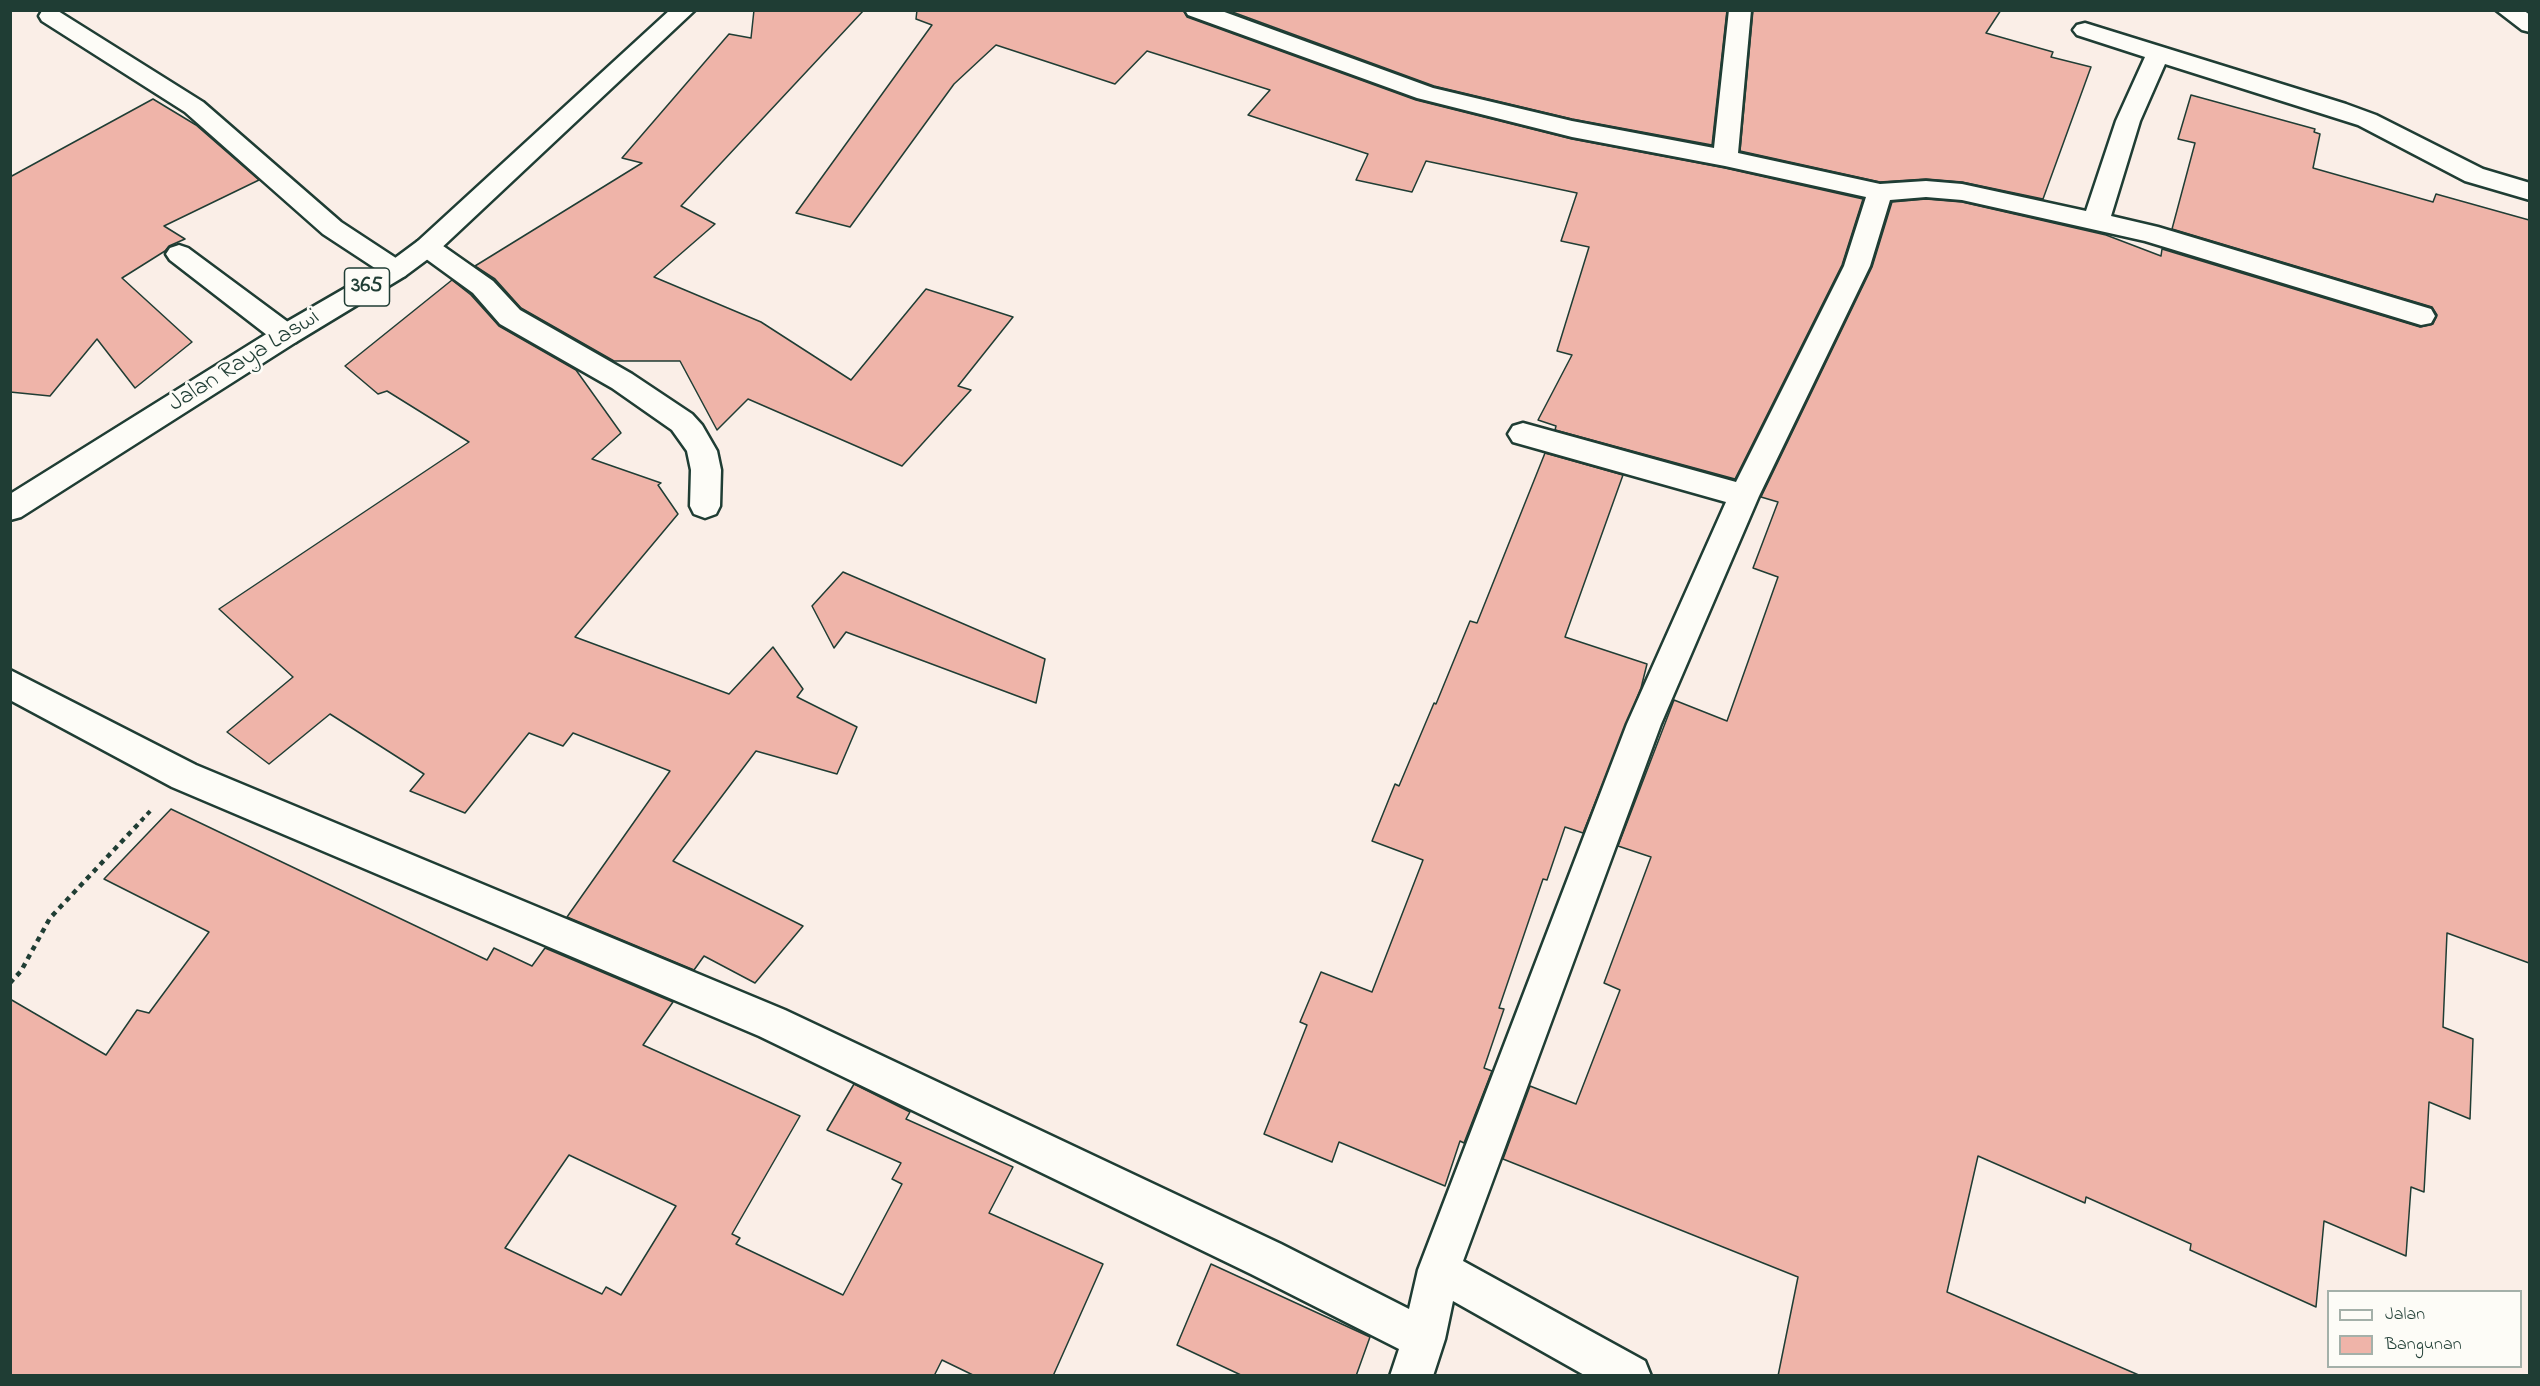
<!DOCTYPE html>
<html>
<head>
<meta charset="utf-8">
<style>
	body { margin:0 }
	#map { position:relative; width:2540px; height:1386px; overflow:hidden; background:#faeee7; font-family:"Indie Flower",sans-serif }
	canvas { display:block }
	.frame { position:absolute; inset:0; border:12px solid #1f3d34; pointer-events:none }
	.legend { position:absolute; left:2327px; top:1290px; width:195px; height:78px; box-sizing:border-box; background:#fdfcf7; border:2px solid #a4b0a9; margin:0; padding:8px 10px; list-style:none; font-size:18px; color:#1f3d34 }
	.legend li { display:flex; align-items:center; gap:12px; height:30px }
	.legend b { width:30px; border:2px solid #a4b0a9 }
</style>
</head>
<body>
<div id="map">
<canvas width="2540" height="1386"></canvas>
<div class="frame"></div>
<ul class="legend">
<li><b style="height:8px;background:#fdfcf7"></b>Jalan</li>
<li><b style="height:16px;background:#efb4a9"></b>Bangunan</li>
</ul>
</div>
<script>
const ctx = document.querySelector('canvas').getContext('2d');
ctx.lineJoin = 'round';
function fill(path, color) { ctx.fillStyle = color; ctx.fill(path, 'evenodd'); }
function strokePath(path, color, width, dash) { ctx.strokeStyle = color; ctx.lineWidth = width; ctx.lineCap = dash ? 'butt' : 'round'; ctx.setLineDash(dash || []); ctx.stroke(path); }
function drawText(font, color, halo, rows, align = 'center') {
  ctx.font = font + ' "Indie Flower",sans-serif'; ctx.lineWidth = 5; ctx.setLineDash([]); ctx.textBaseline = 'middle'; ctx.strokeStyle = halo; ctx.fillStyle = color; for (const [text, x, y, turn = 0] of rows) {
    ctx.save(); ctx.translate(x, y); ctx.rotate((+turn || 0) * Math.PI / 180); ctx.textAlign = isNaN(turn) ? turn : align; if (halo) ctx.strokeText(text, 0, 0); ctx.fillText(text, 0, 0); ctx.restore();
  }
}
const building = new Path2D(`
	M754 10H864L681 206 715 224 654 277 761 322 851 380 926 289 1013 317 958 386 971 390 902 466 748 399 717 430 680 361H614L521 308 495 279 475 266 642 163 622 158 729 34 751 38Z
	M917 10H1183L1187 17 1416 100 1572 139 1725 168 1863 199 1842 265 1735 479 1555 430 1556 426 1538 420 1572 355 1557 351 1589 247 1561 241 1577 193 1426 161 1412 192 1356 180 1368 154 1248 115 1270 90 1147 51 1115 84 996 45 954 84 850 227 796 213 932 25 916 19Z
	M1227 10H1727L1712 145 1572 119 1434 86Z
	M1753 10H2001L1986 33 2053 52 2051 57 2091 67 2043 199 1962 182 1926 179 1880 182 1740 151Z
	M2191 95 2315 129 2314 132 2320 134 2313 168 2433 202 2436 194 2529 220V963L2447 933 2443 1027 2473 1039 2470 1119 2429 1102 2424 1192 2411 1187 2406 1256 2324 1221 2316 1307 2190 1250 2191 1244 2086 1197 2085 1203 1978 1156 1947 1292 2141 1376H1778L1798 1277 1503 1159 1530 1086 1576 1104 1620 990 1604 983 1651 857 1618 846 1674 700 1727 721 1778 577 1753 568 1778 502 1761 497 1872 267 1892 202 1926 199 1962 202 2106 235 2161 256 2162 249 2420 327 2433 324 2437 315 2432 307 2172 229 2195 143 2178 139Z
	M153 99 196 125 259 180 164 226 185 239 169 246 165 251 122 278 192 342 135 388 97 339 50 396 10 392V177Z
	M452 280 471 295 499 326 576 370 621 433 592 459 661 483 658 485 678 514 575 637 729 694 773 647 803 689 797 697 857 727 837 774 756 751 673 861 803 926 755 983 704 956 694 970 567 917 670 771 573 733 563 746 529 733 465 813 410 791 424 774 330 714 269 764 227 732 293 677 219 609 469 442 387 391 378 394 345 366Z
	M1545 453 1623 475 1565 637 1647 664 1641 688 1583 833 1565 827 1547 880 1543 879 1499 1008 1504 1009 1484 1068 1492 1071 1464 1143 1460 1141 1445 1186 1339 1142 1332 1162 1264 1134 1307 1025 1300 1022 1321 972 1372 992 1423 860 1372 841 1395 784 1399 786 1434 703 1436 704 1470 621 1477 623Z
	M843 572 1045 659 1036 703 846 632 834 648 812 606Z
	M171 809 487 960 494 948 532 966 545 948 673 1002 643 1045 800 1116 732 1234 740 1238 736 1244 843 1295 902 1184 892 1179 901 1163 827 1130 854 1084 910 1112 906 1119 1013 1167 989 1213 1103 1264 1053 1376H975L942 1360 934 1376H10V999L106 1055 137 1010 149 1013 209 932 104 879ZM569 1155 676 1206 621 1295 606 1287 602 1294 505 1248Z
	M1211 1264 1370 1337 1356 1376H1243L1177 1345Z`);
fill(building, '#efb4a9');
strokePath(building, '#1f3d34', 1.5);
const minor = new Path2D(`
	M1185 10H1219L1433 88 1572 121 1714 148 1729 10H1751L1738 153 1880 184 1926 181 1962 184 2086 211 2116 121 2145 57 2077 35 2073 30 2077 25 2085 23 2346 104 2376 115 2483 169 2530 183V200L2465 181 2358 125 2165 64 2140 121 2111 216 2158 227 2431 309 2435 316 2431 323 2421 325 2145 241 1962 200 1926 197 1890 200 1870 266 1759 496 1661 724 1463 1261 1645 1361 1651 1376H1586L1453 1301 1445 1339 1433 1376H1390L1399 1349 1251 1274 759 1036 172 787 10 700V670L196 765 785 1010 1281 1244 1409 1309 1418 1270 1627 724 1726 502 1513 442 1508 434 1513 426 1523 423 1736 482 1844 266 1866 197 1725 166 1572 137 1417 98 1188 15Z
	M2496 10H2523L2530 15V32L2522 30Z
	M42 11H58L203 102 341 222 405 264 409 270 405 276 396 279 387 276 323 234 185 112 42 21 39 16Z
	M427 238 436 241 493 281 520 310 632 374 692 414 702 425 717 451 721 470 720 506 716 514 705 518 694 514 690 506 691 470 687 451 672 430 612 388 500 324 473 293 418 253 414 247 418 241Z
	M179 245 188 248 296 328 300 335 296 342 286 345 276 342 170 260 166 254 170 248Z`);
const major = new Path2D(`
	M670 10H695L436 253 405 276 296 342 21 517 10 520V494L276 328 387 264 418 241Z`);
strokePath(minor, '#1f3d34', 5);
strokePath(major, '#1f3d34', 5);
strokePath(new Path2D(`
	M141 821 152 809`), '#1f3d34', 4, [4.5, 4.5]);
strokePath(new Path2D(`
	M10 983 21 971 50 918 142 820`), '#1f3d34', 4.5, [5, 5]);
fill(minor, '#fdfcf7');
fill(major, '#fdfcf7');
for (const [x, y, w] of [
	[367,287,45]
]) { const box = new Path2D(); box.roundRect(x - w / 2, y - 19, w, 38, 4.5); ctx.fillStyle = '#fdfcf7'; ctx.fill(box); strokePath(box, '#1f3d34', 1.5); }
drawText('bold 22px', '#1f3d34', null, [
	["365",367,287]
]);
drawText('24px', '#1f3d34', '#fdfcf7', [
	["Jalan Raya Laswi",245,362,-32]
]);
</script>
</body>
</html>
